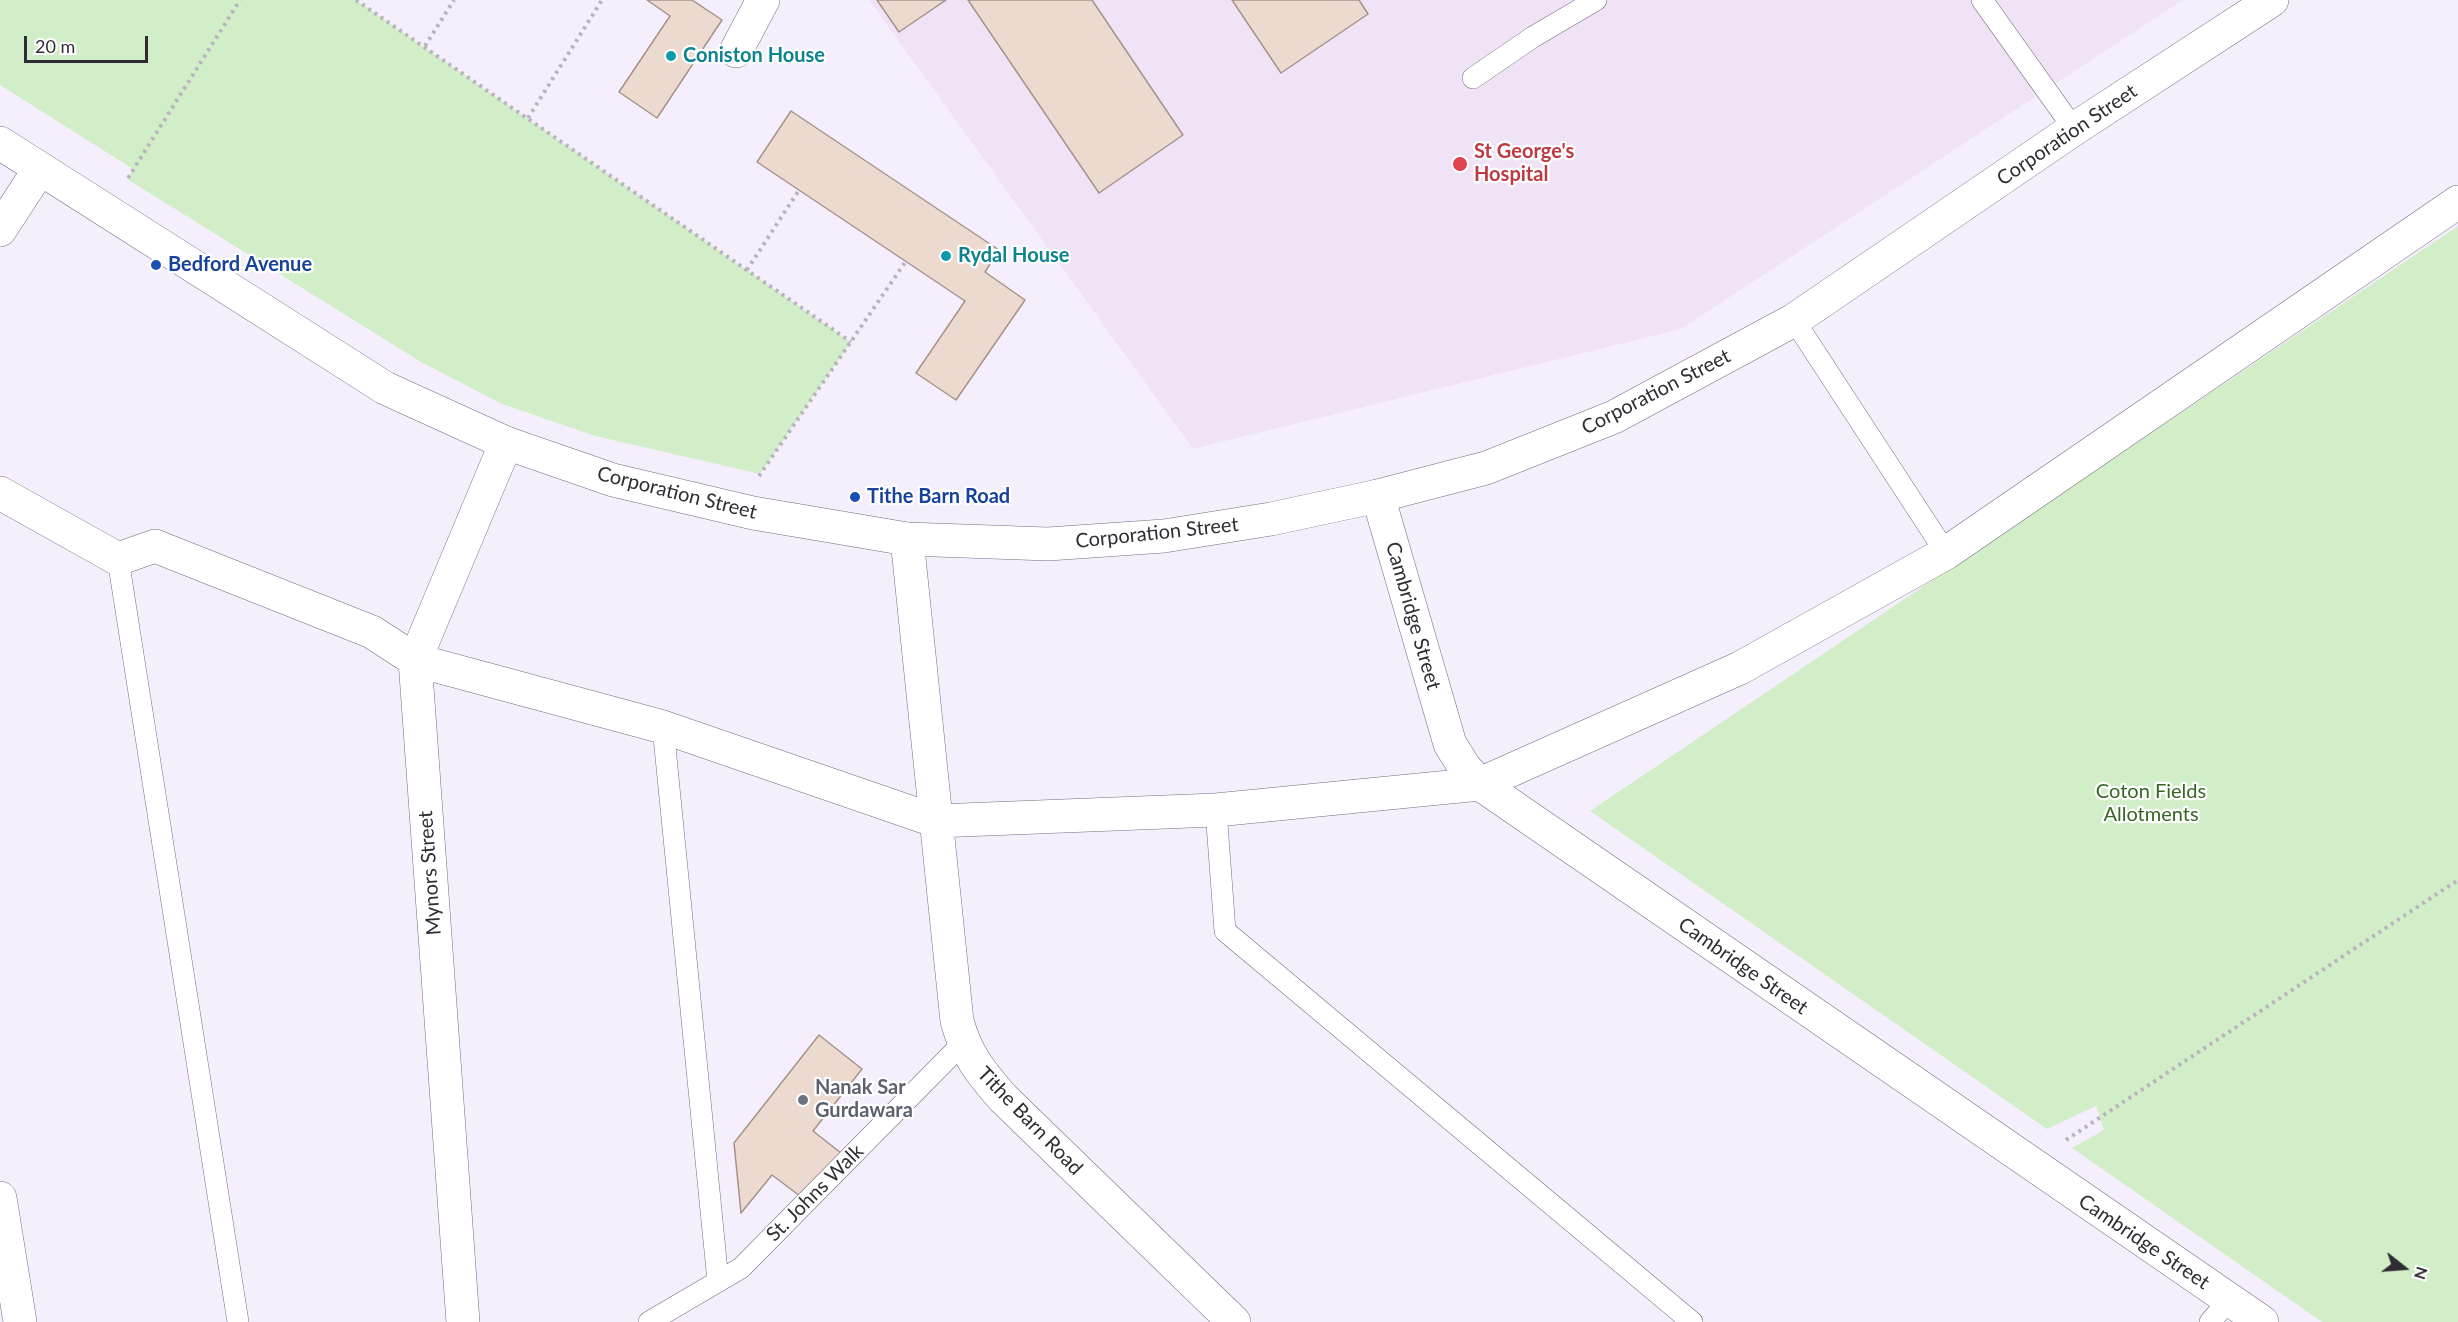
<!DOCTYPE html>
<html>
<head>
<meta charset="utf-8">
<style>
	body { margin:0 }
	#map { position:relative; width:2458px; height:1322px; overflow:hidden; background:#f5effd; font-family:Lato,sans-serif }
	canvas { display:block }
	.north { position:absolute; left:2374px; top:1238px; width:60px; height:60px; -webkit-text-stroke:4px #fff; paint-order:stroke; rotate:107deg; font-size:16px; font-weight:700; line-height:24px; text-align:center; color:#2f2c33 }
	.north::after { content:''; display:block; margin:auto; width:21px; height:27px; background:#2f2c33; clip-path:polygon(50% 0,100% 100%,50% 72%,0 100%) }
	.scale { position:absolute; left:24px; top:36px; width:124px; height:27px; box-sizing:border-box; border:3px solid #2f2c33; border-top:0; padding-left:8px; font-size:18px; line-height:21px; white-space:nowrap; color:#2f2c33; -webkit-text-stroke:4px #fff; paint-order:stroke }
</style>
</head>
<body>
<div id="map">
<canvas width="2458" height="1322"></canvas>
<div class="north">N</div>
<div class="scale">20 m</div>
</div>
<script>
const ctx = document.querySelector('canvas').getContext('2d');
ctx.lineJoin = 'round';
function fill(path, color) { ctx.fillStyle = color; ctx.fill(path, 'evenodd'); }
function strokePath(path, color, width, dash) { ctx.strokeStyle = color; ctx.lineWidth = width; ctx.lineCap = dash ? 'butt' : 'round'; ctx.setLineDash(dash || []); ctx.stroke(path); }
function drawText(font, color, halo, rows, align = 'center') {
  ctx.font = font + ' Lato,sans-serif'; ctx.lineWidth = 4.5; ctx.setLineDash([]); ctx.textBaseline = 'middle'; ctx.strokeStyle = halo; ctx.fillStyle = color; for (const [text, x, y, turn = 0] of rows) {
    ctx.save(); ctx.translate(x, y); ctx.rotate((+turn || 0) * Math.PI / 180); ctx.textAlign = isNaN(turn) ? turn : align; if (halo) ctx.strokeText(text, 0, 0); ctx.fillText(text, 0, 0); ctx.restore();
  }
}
fill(new Path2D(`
	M869 0H2183L1681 329 1193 449Z`), '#f0e3f6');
fill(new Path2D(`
	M0 0H356L851 342 760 474 595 436 502 404 421 362 127 179 133 169 0 85Z
	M2458 226V1322H2322L2072 1148 2104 1130 2096 1106 2047 1129 1590 811Z`), '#d2eec9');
const building = new Path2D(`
	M647 0H692L722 20 657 118 619 92 670 16Z
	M877 0H946L899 32Z
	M968 0H1092L1183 135 1099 193Z
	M1232 0H1359L1368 14 1281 73Z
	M791 111 999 250 985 272 1025 300 956 400 916 373 965 301 757 162Z
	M819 1035 862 1069 813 1131 841 1153 804 1199 772 1175 741 1213 734 1143Z`);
fill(building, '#ecd9d0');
strokePath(building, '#a5938b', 1.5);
const lane = new Path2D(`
	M1982 0 2074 129
	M1473 78 1533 37 1596 0
	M1794 320 1946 553
	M118 559 238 1322
	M663 727 718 1281
	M1216 810 1225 931 1692 1322
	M649 1322 741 1268 963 1043
	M2210 1322 2229 1300`);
const street = new Path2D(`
	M736 51 763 0
	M0 230 39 170
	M0 493 118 559 155 546 372 632 415 660 663 727 936 821 1216 810 1480 784 1740 668 1946 553 2458 202
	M1378 496 1450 744 1465 768 1480 784 2262 1322
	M907 539 957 1021C966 1054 980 1072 1003 1098L1234 1322
	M0 1198 20 1322
	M463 1322 415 660 506 443`);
const secondary = new Path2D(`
	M0 143 385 388 506 443 613 480 753 513 907 539 1048 544 1164 536 1271 519 1378 496 1486 468 1614 417 1794 320 2074 129 2272 0`);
strokePath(lane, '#736d7c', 22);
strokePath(street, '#736d7c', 34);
strokePath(secondary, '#736d7c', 34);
strokePath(new Path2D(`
	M356 0 851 342
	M425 46 454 0
	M528 118 602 0
	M128 178 240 0
	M747 270 799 190
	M759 476 906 261
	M2066 1140 2458 880`), '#b8b3be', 4, [3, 4.5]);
strokePath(lane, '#fff', 21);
strokePath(street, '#fff', 33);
strokePath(secondary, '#fff', 33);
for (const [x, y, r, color] of [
	[671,56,6,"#0f9aa8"],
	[1460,164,8,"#e0444e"],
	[946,256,6,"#0f9aa8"],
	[156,265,6,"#1a4fb4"],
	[855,497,6,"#1a4fb4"],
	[803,1100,6,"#6b7280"]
]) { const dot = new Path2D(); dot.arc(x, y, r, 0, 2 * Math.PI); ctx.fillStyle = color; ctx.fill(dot); strokePath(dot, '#fff', 2); }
drawText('bold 20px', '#0d838f', '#fff', [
	["Coniston House",683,56],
	["Rydal House",958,256]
], 'left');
drawText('20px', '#2f2c33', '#fff', [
	["Corporation Street",2067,135,-34],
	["Corporation Street",1656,392,-27],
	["Corporation Street",677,493,14],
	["Corporation Street",1157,533,-6],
	["Cambridge Street",1413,616,74],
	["Mynors Street",430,873,-94],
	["Cambridge Street",1743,966,35],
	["Tithe Barn Road",1030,1121,46],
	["St. Johns Walk",815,1193,-45],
	["Cambridge Street",2144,1242,34]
]);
drawText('bold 20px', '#be3a42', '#fff', [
	["St George's",1474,152],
	["Hospital",1474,175]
], 'left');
drawText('bold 20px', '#164399', '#fff', [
	["Bedford Avenue",168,265],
	["Tithe Barn Road",867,497]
], 'left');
drawText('20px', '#356624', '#fff', [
	["Coton Fields",2151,792],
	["Allotments",2151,815]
]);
drawText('bold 20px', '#5b616d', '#fff', [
	["Nanak Sar",815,1088],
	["Gurdawara",815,1111]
], 'left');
</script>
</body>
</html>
